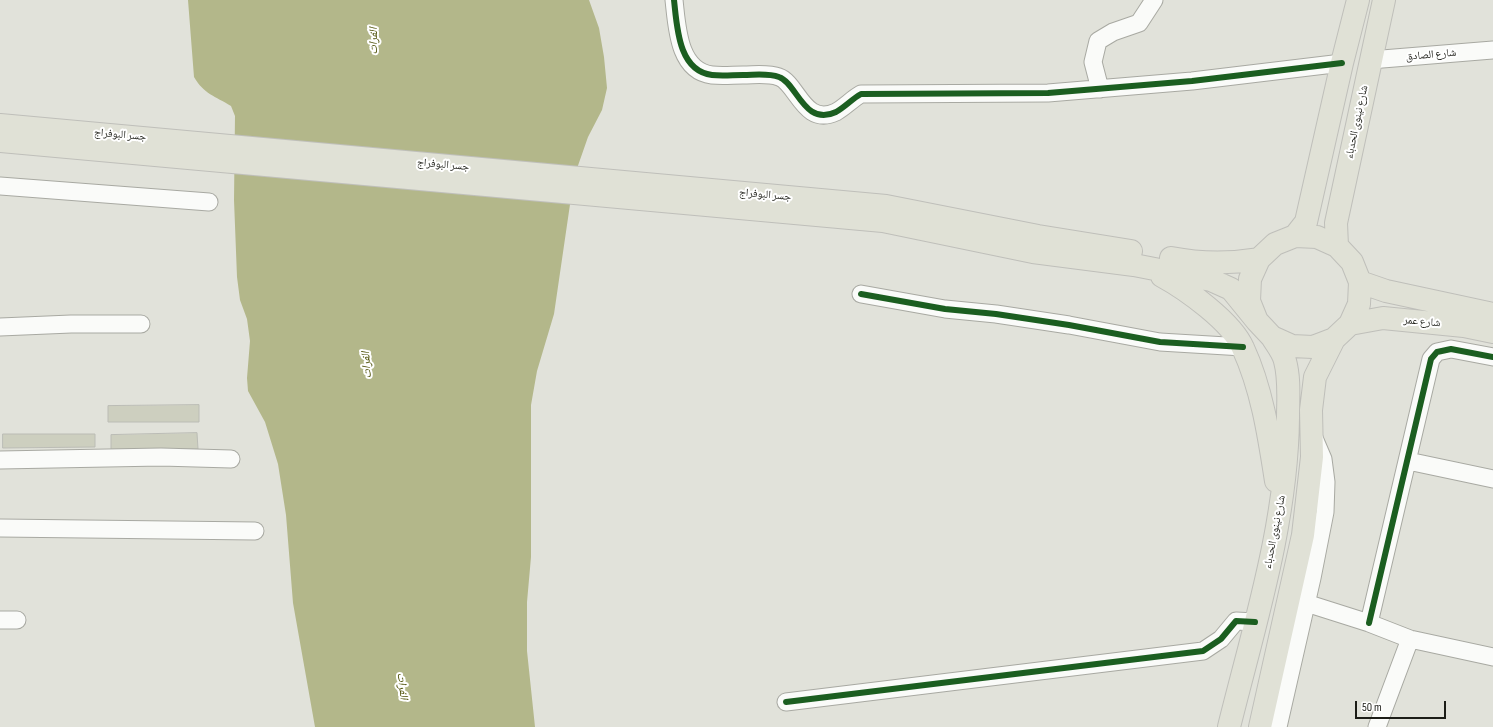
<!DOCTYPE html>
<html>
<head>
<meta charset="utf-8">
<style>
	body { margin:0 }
	#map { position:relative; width:1493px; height:727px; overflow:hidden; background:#e1e2da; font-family:"Sofia Sans Condensed",sans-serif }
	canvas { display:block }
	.scale { position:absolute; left:1355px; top:701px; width:91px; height:18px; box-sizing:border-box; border:2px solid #1c1d17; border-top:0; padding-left:5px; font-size:12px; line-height:14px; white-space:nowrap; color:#1c1d17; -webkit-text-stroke:3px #fff; paint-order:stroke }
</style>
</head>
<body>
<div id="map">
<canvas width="1493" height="727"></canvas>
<div class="scale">50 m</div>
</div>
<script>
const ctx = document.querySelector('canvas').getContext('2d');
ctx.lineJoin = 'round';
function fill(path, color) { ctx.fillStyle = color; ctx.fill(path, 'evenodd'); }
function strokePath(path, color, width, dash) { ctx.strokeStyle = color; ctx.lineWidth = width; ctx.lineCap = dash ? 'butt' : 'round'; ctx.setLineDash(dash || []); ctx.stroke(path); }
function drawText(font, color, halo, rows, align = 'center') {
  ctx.font = font + ' "Sofia Sans Condensed","Noto Naskh Arabic",sans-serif'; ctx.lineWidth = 4; ctx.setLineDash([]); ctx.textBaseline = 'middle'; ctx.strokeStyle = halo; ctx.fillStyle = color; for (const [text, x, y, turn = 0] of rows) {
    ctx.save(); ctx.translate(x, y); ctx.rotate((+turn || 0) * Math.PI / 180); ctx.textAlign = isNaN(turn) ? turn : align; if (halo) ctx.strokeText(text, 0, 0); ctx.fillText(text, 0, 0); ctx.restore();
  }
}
fill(new Path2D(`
	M188 0H589L599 28 604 57 607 88 602 110 588 137 574 177 554 314 537 371 531 405V557L527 602V651L535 727H315L293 603 286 515 278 464 265 422 248 391 247 378 250 341 247 319 240 300 237 277 234 200 235 116 231 106C215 96 204 94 194 77Z`), '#b3b78a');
const building = new Path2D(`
	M199 405V422H108V406Z
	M197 433 198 449 111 451V435Z
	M3 434H95V447L3 448Z`);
fill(building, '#cdcfbf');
strokePath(building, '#bbbcb5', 1);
const minor = new Path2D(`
	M674 0C677 26 678 71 712 75 722 76 733 75 743 75 755 75 768 73 779 77 797 83 804 127 836 112 845 107 852 99 861 94L1048 93 1192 81 1342 63
	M1370 60 1493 50
	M1100 89 1093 62 1098 41 1113 32 1139 23 1154 0
	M0 186 209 202
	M861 294 945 309 996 314 1069 325 1160 342 1243 347
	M0 327 71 324H141
	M0 460 161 457 231 459
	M1408 461 1493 479
	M0 528 255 531
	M1306 603 1369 623 1410 639 1493 657
	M0 620H17
	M1369 623 1431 359 1437 352 1451 349 1493 357
	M786 702 1203 651 1221 639 1236 621 1255 622
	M1278 727 1312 578 1325 512 1326 482 1323 459 1314 438
	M1377 727 1410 639`);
const major = new Path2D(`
	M0 125 886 206 1038 236 1131 251
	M0 141 883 221 1033 252 1134 265 1211 280 1231 289 1257 321
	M1295 236 1306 222 1342 63 1358 0
	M1337 246 1336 223 1384 0
	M1171 258C1202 264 1228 264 1259 259
	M1162 276C1186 289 1232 322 1243 348 1262 389 1269 436 1276 481
	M1360 282 1386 291 1493 314
	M1350 324 1383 318 1464 326 1493 332
	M1229 727C1254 626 1287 523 1288 418 1288 399 1290 379 1285 361 1283 352 1276 344 1272 337
	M1260 727 1303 535 1312 457 1311 410 1315 377 1334 339 1350 324 1359 304 1360 282 1352 262 1337 246 1317 237 1295 236 1275 244 1259 259 1250 279 1249 301 1257 321 1272 337 1292 346 1313 347 1334 339`);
strokePath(minor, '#a8a9a2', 19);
strokePath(major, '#bfbfba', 24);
strokePath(minor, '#fafbf9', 17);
strokePath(major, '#e0e1d6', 22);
strokePath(new Path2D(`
	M674 0C677 26 678 71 712 75 722 76 733 75 743 75 755 75 768 73 779 77 797 83 804 127 836 112 845 107 852 99 861 94L1048 93 1192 81 1342 63
	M861 294 945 309 996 314 1069 325 1160 342 1243 347
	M1369 623 1431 359 1437 352 1451 349 1493 357
	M786 702 1203 651 1221 639 1236 621 1255 622`), '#1b5e20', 6);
drawText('11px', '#1c1d17', '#fff', [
	["شارع الصادق",1431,55,-5],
	["شارع نينوى الحدباء",1357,122,-78],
	["جسر البوفراج",120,135,5],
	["جسر البوفراج",443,165,5],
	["جسر البوفراج",765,195,5],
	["شارع عمر",1422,322,5],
	["شارع نينوى الحدباء",1275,532,-79]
]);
drawText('italic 12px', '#53560f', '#fff', [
	["الفرات",374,41,-90],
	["الفرات",367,365,-94],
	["الفرات",402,686,83]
]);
</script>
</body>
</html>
